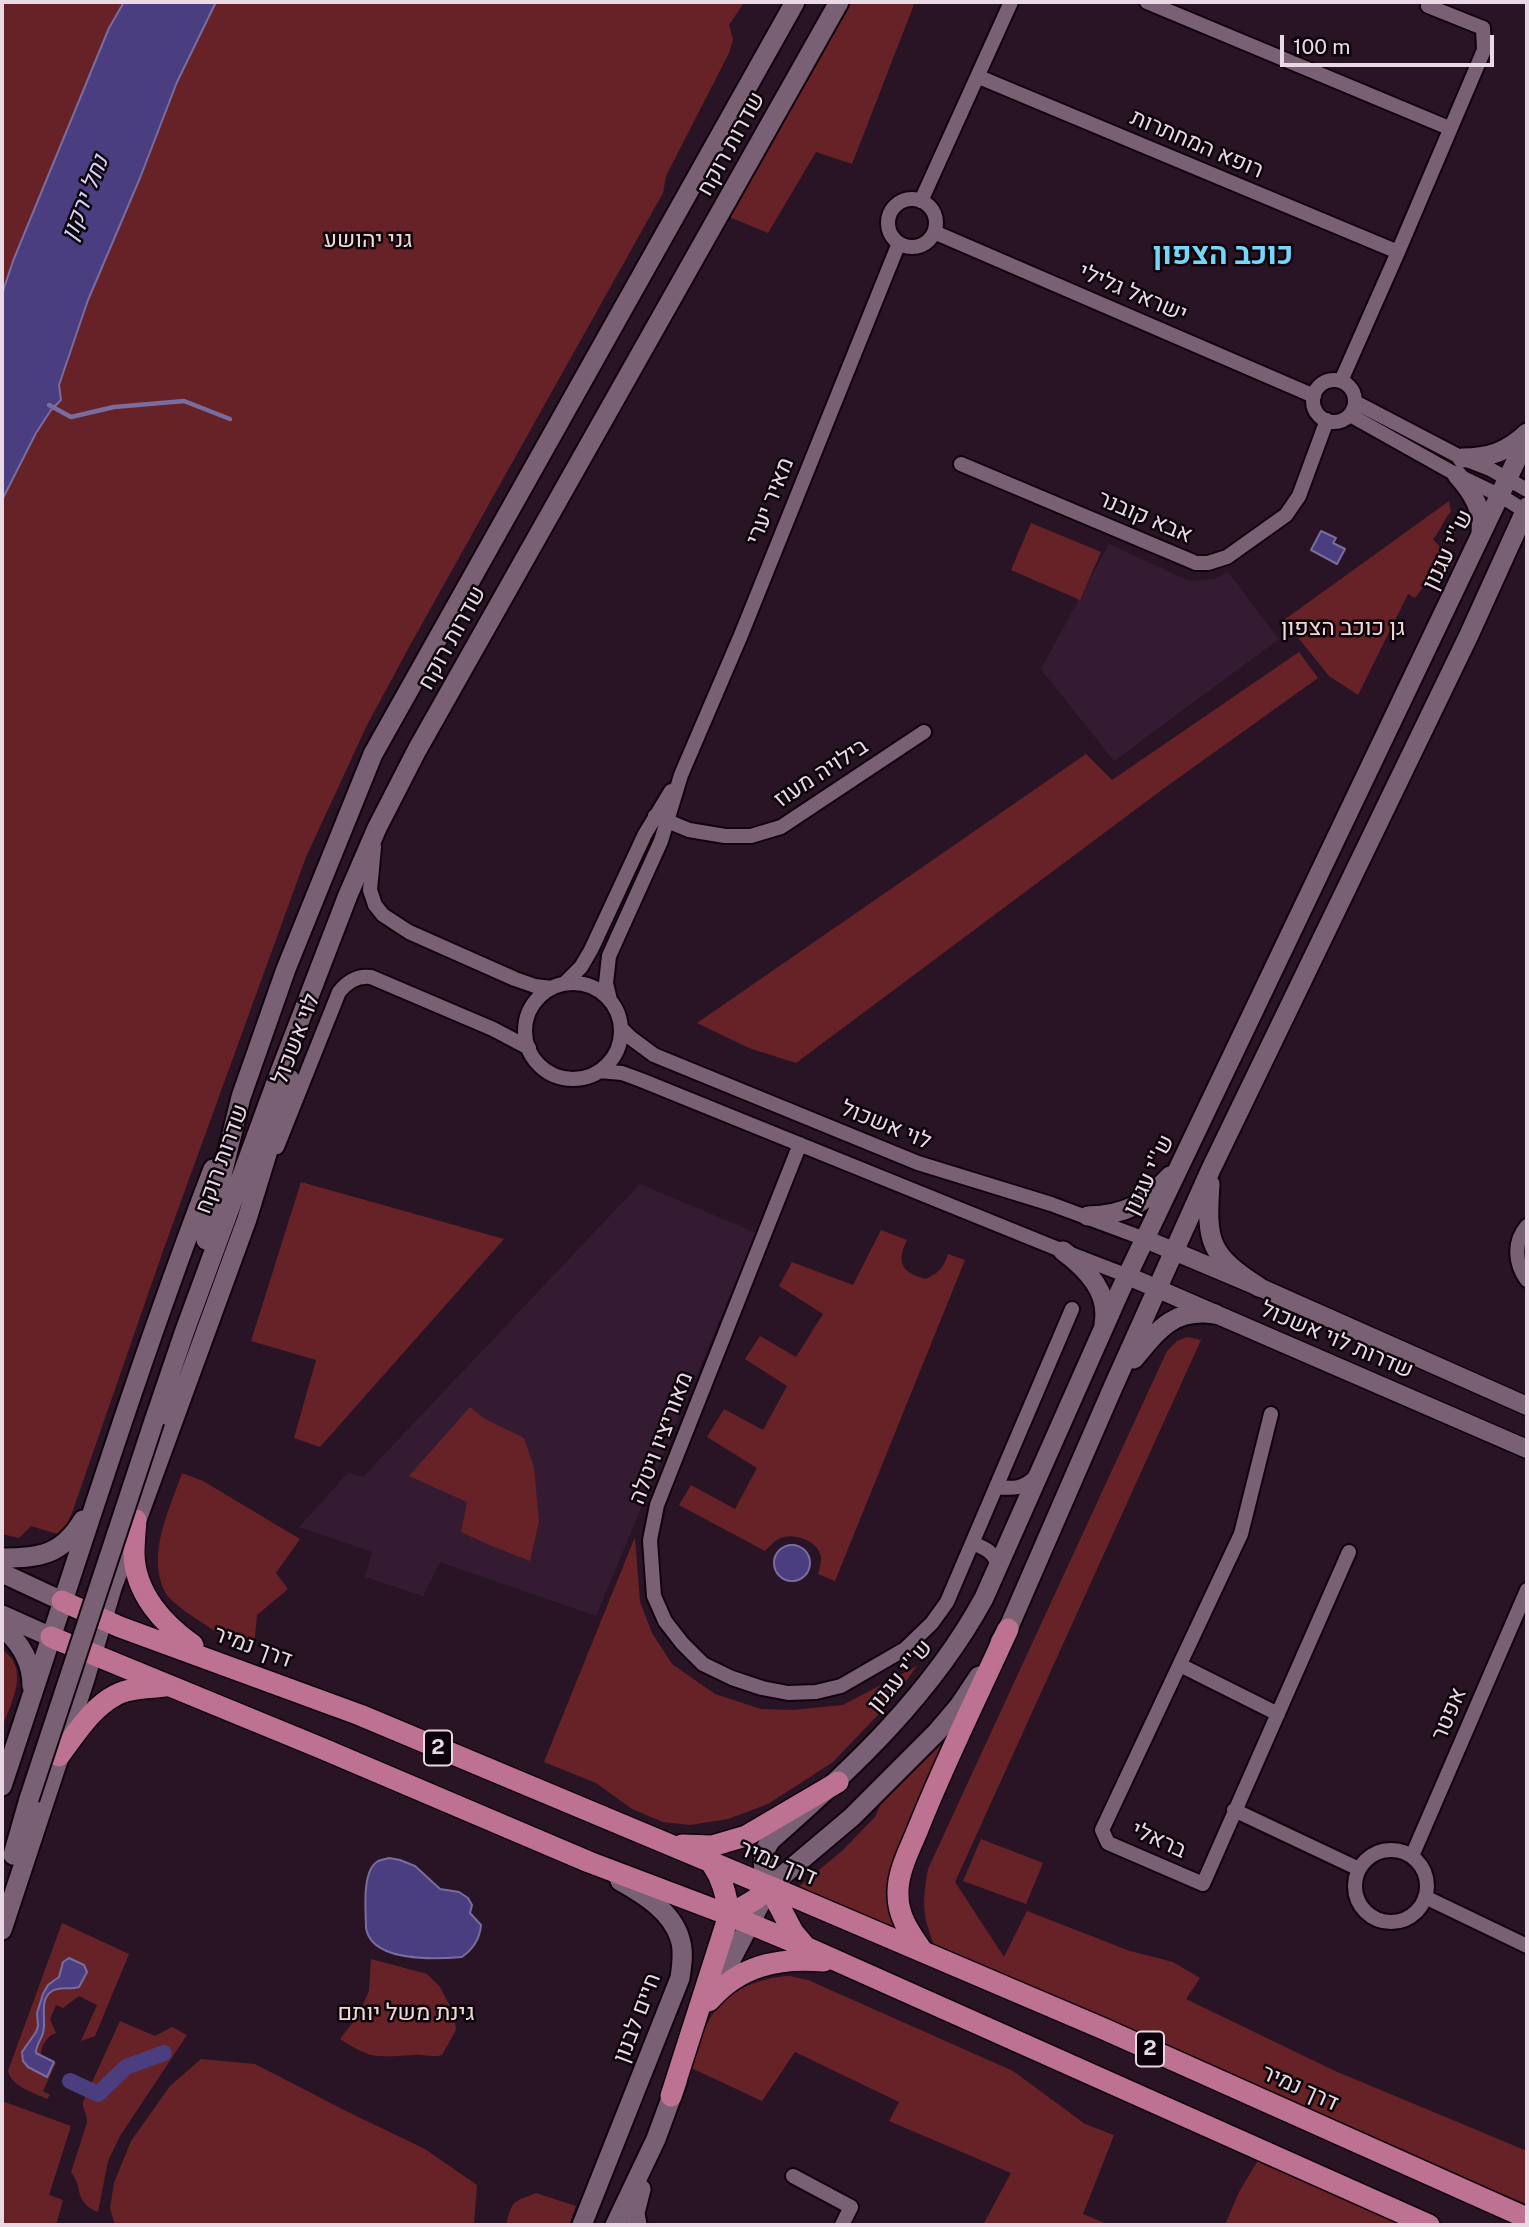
<!DOCTYPE html>
<html>
<head>
<meta charset="utf-8">
<style>
	body { margin:0 }
	#map { position:relative; width:1529px; height:2227px; overflow:hidden; background:#291425; font-family:"Public Sans",sans-serif }
	canvas { display:block }
	.frame { position:absolute; inset:0; border:4px solid #e8d9e5; pointer-events:none }
	.scale { position:absolute; left:1280px; top:35px; width:214px; height:32px; box-sizing:border-box; border:4px solid #e8d9e5; border-top:0; padding-left:9px; font-size:21px; line-height:24px; white-space:nowrap; color:#e8d9e5; -webkit-text-stroke:5px #0c040a; paint-order:stroke }
</style>
</head>
<body>
<div id="map">
<canvas width="1529" height="2227"></canvas>
<div class="frame"></div>
<div class="scale">100 m</div>
</div>
<script>
const ctx = document.querySelector('canvas').getContext('2d');
ctx.lineJoin = 'round';
function fill(path, color) { ctx.fillStyle = color; ctx.fill(path, 'evenodd'); }
function strokePath(path, color, width, dash) { ctx.strokeStyle = color; ctx.lineWidth = width; ctx.lineCap = dash ? 'butt' : 'round'; ctx.setLineDash(dash || []); ctx.stroke(path); }
function drawText(font, color, halo, rows, align = 'center') {
  ctx.font = font + ' "Public Sans",Heebo,sans-serif'; ctx.lineWidth = 5; ctx.setLineDash([]); ctx.textBaseline = 'middle'; ctx.strokeStyle = halo; ctx.fillStyle = color; for (const [text, x, y, turn = 0] of rows) {
    ctx.save(); ctx.translate(x, y); ctx.rotate((+turn || 0) * Math.PI / 180); ctx.textAlign = isNaN(turn) ? turn : align; if (halo) ctx.strokeText(text, 0, 0); ctx.fillText(text, 0, 0); ctx.restore();
  }
}
fill(new Path2D(`
	M1109 544 1189 581 1215 579 1228 572 1279 639 1114 761 1041 669Z
	M640 1184 756 1233 596 1616 440 1562 423 1596 365 1577 372 1552 299 1527 348 1473 363 1477Z`), '#351b31');
fill(new Path2D(`
	M2 2H124L109 28 13 261 2 294Z
	M216 2H747L743 4 729 25 733 39 729 53 666 176 663 193 414 638 367 725 306 857 164 1248 72 1513 67 1524 57 1534 31 1526 19 1538 2 1534V500L36 433 51 410 61 400 59 386 88 300 140 178 177 82Z
	M846 2H915L852 164 816 152 768 233 727 216Z
	M1449 501 1451 512C1446 515 1440 532 1433 539L1442 550 1455 561 1446 574H1433L1415 598 1408 594 1358 695 1329 676 1284 620Z
	M1031 523 1101 552 1080 600 1011 570Z
	M1299 652 1318 678 1163 789 796 1063 749 1048 697 1023 1086 754 1112 780Z
	M301 1182 504 1239 320 1447 294 1438 316 1360 251 1341Z
	M881 1230 907 1240C896 1262 901 1273 926 1279 938 1273 944 1268 948 1254L965 1260 835 1581 818 1574C820 1567 823 1558 819 1551 813 1540 795 1534 783 1537 776 1539 771 1545 765 1551L679 1505 691 1485 735 1509 757 1468 707 1437 724 1409 763 1430 787 1386 745 1359 760 1336 796 1357 823 1314 779 1286 792 1262 853 1285Z
	M1187 1337 1201 1340 955 1882 1004 1957 1027 1911 1130 1951 1173 1962 1200 1978 1186 1999 1335 2071 1527 2151V2204L1416 2159 936 1949C922 1916 922 1904 928 1869L1167 1351 1177 1341Z
	M470 1407 485 1419 524 1438 534 1468 539 1522 530 1561 487 1544 461 1532 467 1502 409 1476Z
	M182 1473 203 1481 300 1539 276 1573 288 1589 257 1615 254 1645C229 1643 223 1636 201 1622 192 1616 169 1601 165 1592 146 1554 170 1509 182 1473Z
	M635 1537 640 1602 652 1633 672 1664 715 1694 761 1709 793 1710 843 1705 917 1666 893 1699 833 1762 768 1804 728 1819 690 1825 663 1822 632 1809 596 1783 544 1762Z
	M2 1650C31 1668 11 1703 2 1728Z
	M972 1701 894 1872 905 1940 795 1890 843 1850 875 1817 885 1794Z
	M981 1839 1043 1863 1026 1904 963 1881Z
	M62 1923 129 1954 95 2036 81 2041 97 2005 79 1996 63 2008 56 2005 50 2019 56 2033C47 2036 41 2045 41 2055L56 2063 43 2091 50 2095 47 2099C33 2092 12 2087 8 2071Z
	M371 1959 427 1974 440 1987 454 2014 456 2030 442 2055C432 2058 424 2054 414 2055 377 2057 372 2060 340 2039L357 2017 369 1991Z
	M790 1976 808 1980 1013 2071 1085 2124 1114 2135 1083 2214 1110 2225H983L1011 2173 889 2121 899 2102 795 2052 762 2101 689 2067C697 2050 703 2028 714 2012 730 1989 762 1977 790 1976Z
	M120 2021 155 2036 172 2027 187 2035 120 2136 108 2161 98 2212C73 2202 84 2188 71 2172L87 2123C88 2115 82 2109 83 2102Z
	M201 2059 255 2064 346 2111 425 2149 477 2185 474 2225H115L110 2208 114 2183 131 2141 170 2086Z
	M2 2101 71 2126 49 2195 63 2200 56 2225H2Z
	M1260 2157 1412 2225H1225L1239 2192Z
	M536 2193 576 2206 569 2225H506C513 2199 512 2203 536 2193Z`), '#672227');
const water = new Path2D(`
	M124 2H216L177 82 140 178 88 300 59 385 61 400 51 410 36 433 2 500V294L13 261 109 28Z
	M1321 531 1336 538 1333 543 1345 549 1337 564 1311 550Z
	M774 1563a18 18 0 1 1 36 0a18 18 0 1 1-36 0Z
	M389 1858 400 1860 415 1866 440 1889 459 1892 468 1898 472 1905 470 1913 481 1925C480 1939 473 1949 462 1957 437 1959 372 1963 366 1928 366 1912 361 1871 378 1861 381 1860 385 1859 389 1858Z
	M69 1958 84 1965 87 1972 79 1987C70 1990 59 1986 52 1991 38 2000 47 2020 43 2033 41 2040 36 2045 36 2053L54 2062 47 2077 28 2067 23 2061 22 2052 36 2032 38 2026 37 2013 43 1994 48 1985 59 1977 63 1962Z`);
fill(water, '#4a3e80');
strokePath(water, '#796c9e', 2);
strokePath(new Path2D(`
	M49 405 71 417 114 407 184 401 230 419`), '#796c9e', 4.5);
strokePath(new Path2D(`
	M70 2081 98 2094 126 2067 164 2053`), '#4a3e80', 16);
const minor = new Path2D(`
	M1147 2 1449 128
	M979 77 1398 252
	M888 223a24 24 0 1 1 48 0a24 24 0 1 1-48 0Z
	M921 201 1011 2
	M934 232 1314 396
	M1313 401a21 21 0 1 1 42 0a21 21 0 1 1-42 0Z
	M1341 381 1398 252 1484 50 1483 28 1428 6
	M1355 402 1462 458 1490 469 1527 490
	M1350 415 1457 475 1501 496 1525 511
	M961 464 1196 563H1208L1227 557 1286 515 1299 496 1327 420
	M655 816 689 830 725 836H751L781 827 924 732
	M374 847 370 890 375 905 383 915 409 932 515 979 535 986 552 988
	M525 1031a48 48 0 1 1 96 0a48 48 0 1 1-96 0Z
	M564 984 581 967 591 950 645 834 671 791
	M610 1000 606 983 609 956 661 841 681 775 741 635 899 243
	M621 1028 631 1038 654 1055 918 1163 1051 1204 1145 1239
	M599 1071 622 1073 641 1080 1063 1251 1128 1276
	M800 1144 657 1505 650 1540 652 1569 654 1596 665 1621 682 1643 703 1664 732 1678 762 1688 788 1693 816 1692 841 1686 905 1649 932 1623 947 1602 1072 1309
	M277 1147 339 992C347 982 357 975 371 977L493 1029 529 1048
	M1527 1226C1513 1242 1515 1264 1527 1280
	M1271 1414 1241 1534 1102 1830 1108 1843 1203 1884 1349 1552
	M996 1487C1014 1489 1024 1489 1037 1475
	M972 1543C985 1548 995 1552 998 1567
	M1180 1665 1278 1714
	M1234 1810 1359 1869
	M1355 1886a36 36 0 1 1 72 0a36 36 0 1 1-72 0Z
	M1412 1856 1527 1590
	M1425 1897 1527 1946
	M793 2176 851 2207 842 2225`);
const tertiary = new Path2D(`
	M1145 1239 1259 1287 1527 1406
	M1128 1276 1527 1449`);
const secondary = new Path2D(`
	M1462 458C1489 458 1507 452 1527 433
	M1457 475C1473 493 1483 509 1481 533
	M1210 1184C1206 1242 1209 1255 1259 1287
	M1088 1216C1127 1215 1143 1204 1170 1176
	M206 1240 241 1097 286 969 373 754 795 2
	M1063 1251C1086 1268 1110 1292 1104 1324
	M1134 1359C1158 1330 1173 1308 1215 1314
	M154 1421 184 1333 278 1077 348 895 377 828 417 750 839 2
	M2 1558C40 1558 62 1555 83 1520
	M2 1573 62 1601
	M2 1615 51 1637
	M2 1627C20 1642 32 1662 32 1686
	M1000 1642 1008 1629 1114 1385 1211 1169 1469 635 1527 507
	M2 1786C71 1580 135 1372 213 1169
	M13 1855 29 1799
	M769 1887C763 1870 759 1856 771 1840 852 1769 932 1694 984 1598L1120 1291 1527 438
	M2 1930 85 1679 112 1588 247 1219 290 1079
	M712 1996 769 1887 852 1817 937 1732 959 1706 979 1676
	M582 2225 680 1978C682 1965 684 1951 680 1939 672 1911 643 1894 620 1881
	M615 2225 656 2139 677 2082
	M637 2225 635 2213 641 2189`);
const trunk = new Path2D(`
	M136 1520C135 1532 134 1543 134 1554 135 1593 163 1624 193 1645
	M62 1601 120 1627 360 1715 785 1893 1104 2029 1527 2218
	M51 1637 321 1748 589 1862 729 1915 808 1948 1429 2225
	M59 1756C75 1735 92 1707 116 1695 130 1687 150 1688 165 1686
	M682 1845 712 1846 746 1836 838 1782
	M769 1887 793 1932 804 1945
	M729 1915 756 1899 769 1887
	M923 1952C911 1934 898 1918 898 1895 897 1872 910 1849 918 1829 945 1761 978 1695 1008 1629
	M709 2001C739 1966 778 1957 824 1961
	M671 2096 729 1915C727 1896 723 1880 712 1864`);
strokePath(minor, '#11020e', 18);
strokePath(tertiary, '#11020e', 21);
strokePath(secondary, '#11020e', 23);
strokePath(trunk, '#11020e', 24);
strokePath(minor, '#7a6074', 14);
strokePath(tertiary, '#7a6074', 18);
strokePath(secondary, '#7a6074', 19);
strokePath(trunk, '#bd7291', 21);
const secondaryBridge = new Path2D(`
	M29 1799 154 1421`);
strokePath(secondaryBridge, '#11020e', 23, []);
strokePath(secondaryBridge, '#7a6074', 19);
for (const [x, y, w] of [
	[438,1748,28],
	[1150,2049,28]
]) { const box = new Path2D(); box.roundRect(x - w / 2, y - 17.5, w, 35, 5); ctx.fillStyle = '#0c040a'; ctx.fill(box); strokePath(box, '#e8d9e5', 2); }
drawText('bold 21px', '#e8d9e5', null, [
	["2",438,1748],
	["2",1150,2049]
]);
drawText('23px', '#e8d9e5', '#0c040a', [
	["שדרות רוקח",731,144,-61],
	["רופא המחתרות",1197,144,23],
	["ישראל גלילי",1133,293,23],
	["מאיר יערי",770,501,-68],
	["אבא קובנר",1145,517,23],
	["ש''י עגנון",1448,550,-64],
	["שדרות רוקח",452,638,-61],
	["בילויה מעוז",821,773,-33],
	["לוי אשכול",296,1039,-69],
	["לוי אשכול",886,1125,22],
	["שדרות רוקח",222,1159,-70],
	["ש''י עגנון",1149,1175,-64],
	["שדרות לוי אשכול",1337,1340,23],
	["מאוריציו ויטלה",661,1438,-69],
	["דרך נמיר",253,1647,20],
	["ש''י עגנון",900,1676,-50],
	["אפטר",1449,1714,-67],
	["בראלי",1159,1840,24],
	["דרך נמיר",778,1863,23],
	["חיים לבנון",637,2018,-69],
	["דרך נמיר",1300,2088,24]
]);
drawText('23px', '#f0d8d7', '#0c040a', [
	["גני יהושע",368,240],
	["גן כוכב הצפון",1343,628],
	["גינת משל יותם",406,2013]
]);
drawText('italic 24px', '#d3d0f8', '#0c040a', [
	["נחל ירקון",85,198,-68]
]);
drawText('bold 30px', '#77d6f6', '#0c040a', [
	["כוכב הצפון",1223,255]
]);
</script>
</body>
</html>
